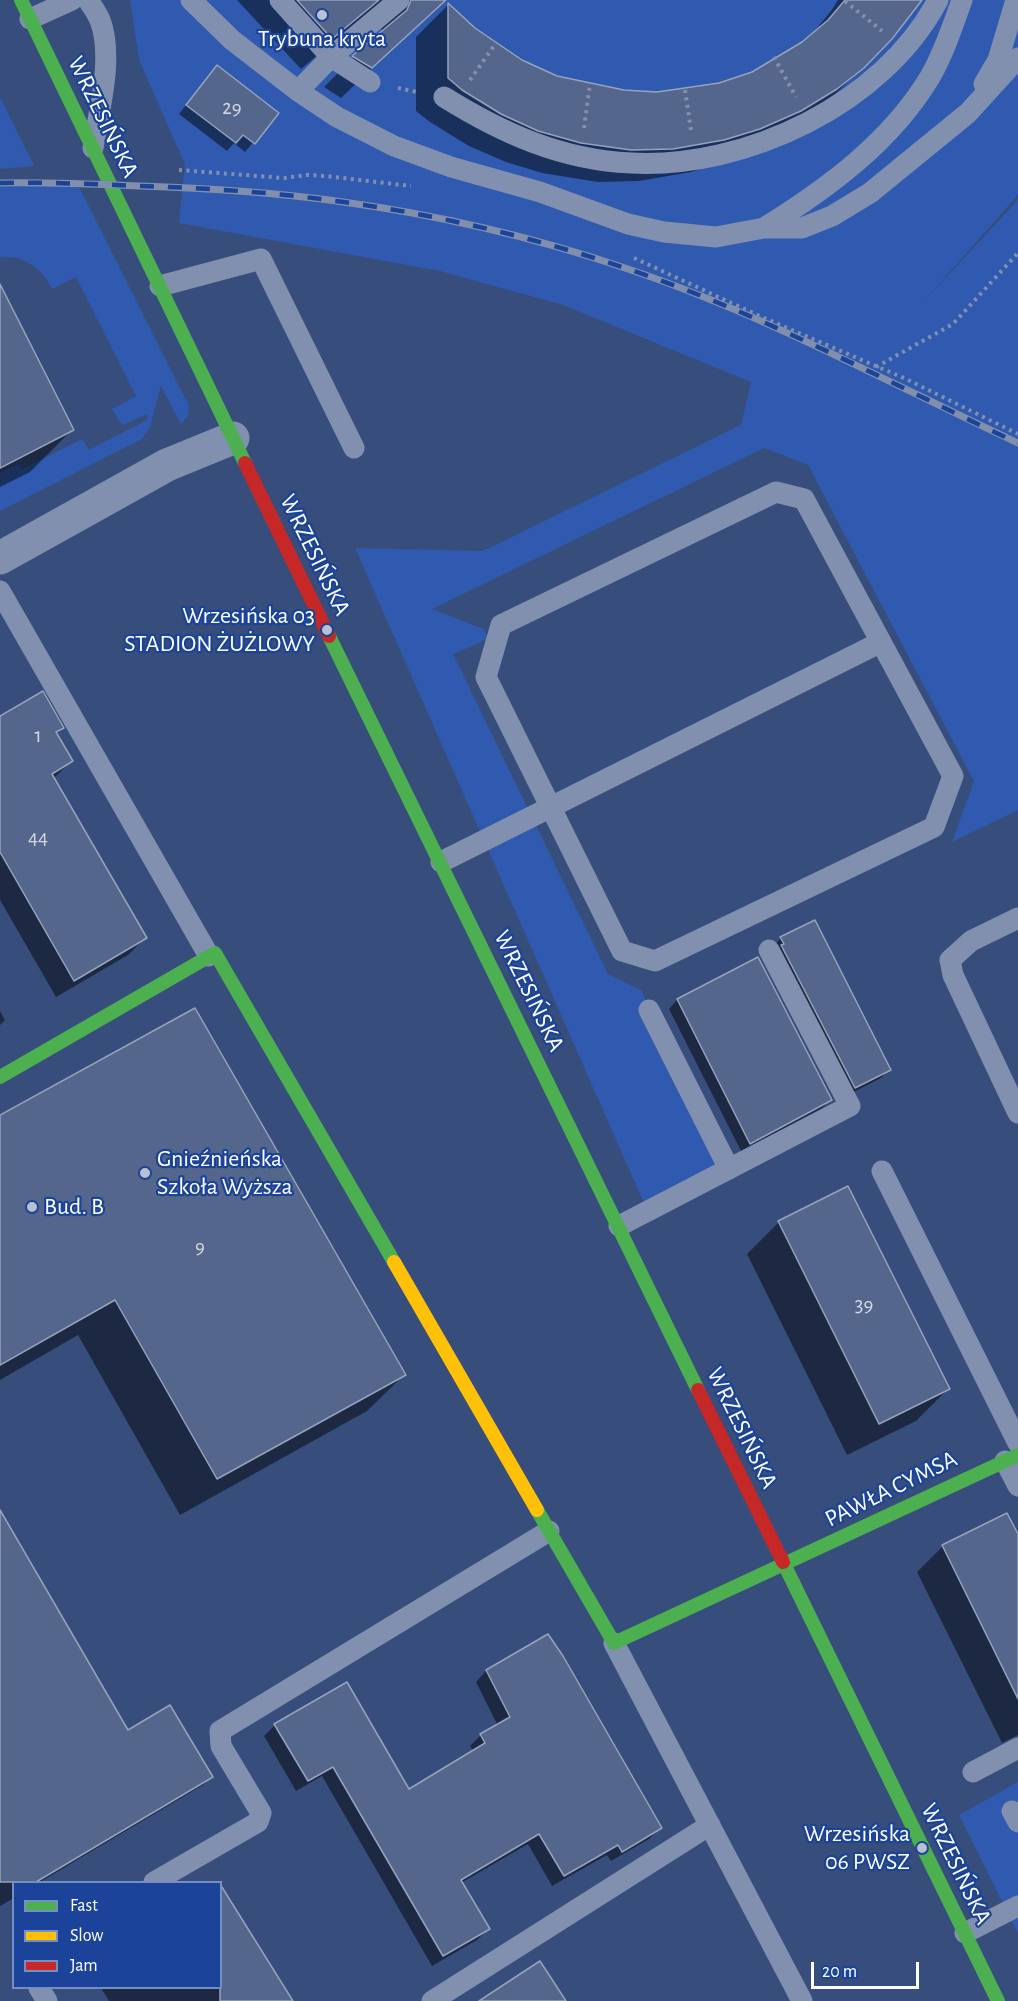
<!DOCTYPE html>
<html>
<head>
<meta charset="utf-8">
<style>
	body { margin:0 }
	#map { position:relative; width:1018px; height:2001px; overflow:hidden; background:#374e7c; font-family:"Alegreya Sans",sans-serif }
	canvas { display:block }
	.legend { position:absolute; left:12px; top:1881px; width:210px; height:108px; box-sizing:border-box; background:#1a4399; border:2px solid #768ec2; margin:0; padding:8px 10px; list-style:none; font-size:18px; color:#fff }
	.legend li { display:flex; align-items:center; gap:12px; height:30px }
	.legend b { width:30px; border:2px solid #768ec2 }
	.scale { position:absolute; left:811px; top:1962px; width:108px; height:27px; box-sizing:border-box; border:3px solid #fff; border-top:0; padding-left:8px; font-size:18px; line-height:21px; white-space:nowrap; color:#fff; -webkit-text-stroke:4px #1a4399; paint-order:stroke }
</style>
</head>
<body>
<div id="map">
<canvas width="1018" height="2001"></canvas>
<ul class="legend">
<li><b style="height:8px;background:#4caf50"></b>Fast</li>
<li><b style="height:8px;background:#ffc107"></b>Slow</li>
<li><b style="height:8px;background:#c62828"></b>Jam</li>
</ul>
<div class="scale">20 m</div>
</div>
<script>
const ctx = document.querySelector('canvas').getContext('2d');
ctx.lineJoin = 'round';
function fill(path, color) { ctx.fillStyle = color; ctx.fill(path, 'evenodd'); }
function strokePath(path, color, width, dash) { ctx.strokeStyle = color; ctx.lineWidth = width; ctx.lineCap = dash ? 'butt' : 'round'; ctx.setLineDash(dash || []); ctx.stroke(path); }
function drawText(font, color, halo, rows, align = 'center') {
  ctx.font = font + ' "Alegreya Sans",sans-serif'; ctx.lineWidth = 4.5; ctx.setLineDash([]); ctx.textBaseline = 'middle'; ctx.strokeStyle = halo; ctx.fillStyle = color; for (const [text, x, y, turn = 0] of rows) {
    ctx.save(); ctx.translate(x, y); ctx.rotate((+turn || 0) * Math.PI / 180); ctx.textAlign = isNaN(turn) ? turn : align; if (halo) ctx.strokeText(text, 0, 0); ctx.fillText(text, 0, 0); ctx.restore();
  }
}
fill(new Path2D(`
	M130 0H1018V195L924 301 1018 200V810L952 842 974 781 808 465 764 448 432 609 484 629 488 639 453 654 608 974 642 991 649 1010 729 1169 648 1212 355 548 483 551 741 425 751 382 563 305 440 271 179 223 185 164 139 60Z
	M0 97 34 166 0 169Z
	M77 183 189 406 188 416 181 424 161 386 150 427 142 439 0 511V473L19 464 22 469 82 439 89 450 147 420 148 414 122 425 112 409 136 396 76 277 52 289C42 268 24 255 0 257V184Z
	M1018 1782V1933L959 1815Z`), '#2f5aaf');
fill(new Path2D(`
	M237 0H419L430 13 341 98 324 87 354 57 380 34 382 30 378 21 359 20 301 69Z
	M838 0H919L863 67 830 99 727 161 691 172 639 181 598 182 542 173 506 162 469 146 430 122 416 111V37L448 5 474 29 521 61 556 77 623 92 657 94 719 85 753 73 809 38 831 11Z
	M217 67 277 114 245 152 234 143 227 151 179 114Z
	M0 318 72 430 30 472 0 487Z
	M0 717 62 727 56 734 71 761 53 779 145 938 128 955 56 997 0 900Z
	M781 938 889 1070 881 1078 846 1096 773 947Z
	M758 959 831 1099 822 1108 741 1151 669 1009 677 1000Z
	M0 1011 5 1020 0 1025Z
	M0 1117 404 1375 367 1411 180 1515 78 1335 0 1380Z
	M779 1222 948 1389 916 1421 847 1455 747 1254Z
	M0 1513 128 1732 212 1777 203 1785 40 1882H14V1898L0 1906Z
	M1018 1538V1735L1002 1743 917 1572 943 1546Z
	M548 1636 660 1828 649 1839 611 1861 607 1855 552 1886 528 1844 461 1883 488 1929 477 1940 432 1966 322 1776 296 1791 264 1736 275 1725 408 1791 474 1752 470 1746 481 1735 498 1726 476 1682 486 1671Z
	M101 1988H220L291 2001H109Z`), '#0007');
const building = new Path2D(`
	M297 0H379L332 39Z
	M411 0H446L372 68 352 56 407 10Z
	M845 0H922L892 39 864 68 837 89 801 111 760 129 724 140 673 149 631 150 581 143 538 131 501 114 462 90 448 78V3L475 28 522 60 557 76 624 90 657 92 719 83 752 72 802 42 828 20Z
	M217 65 279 113 255 144 243 135 236 143 186 105Z
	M0 284 74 430 0 468Z
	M43 691 64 728 56 732 73 761 52 774 147 938 74 981 0 852V716Z
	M815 920 891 1070 855 1088 781 945 784 944 780 937Z
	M758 957 832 1100 750 1144 677 999Z
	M195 1008 406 1375 217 1479 115 1300 0 1365V1115Z
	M848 1186 950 1389 879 1424 778 1221Z
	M0 1510 128 1730 170 1705 213 1777 36 1882H0Z
	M1007 1513 1018 1534V1699L942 1545Z
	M548 1634 563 1656 662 1828 622 1852 618 1845 564 1876 539 1834 461 1880 490 1929 443 1956 333 1767 308 1781 274 1724 347 1682 409 1789 485 1743 480 1734 510 1717 486 1670Z
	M220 1884 293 2001H220Z
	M540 1961 566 2001H479L517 1976Z`);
fill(building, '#54668b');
strokePath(building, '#96a3bc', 1.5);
strokePath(new Path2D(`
	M845 1 882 31
	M774 57 796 97
	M470 80 496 43
	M398 88 417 92
	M685 90 691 130
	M584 128 590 84
	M179 170 284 178 307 175 326 176 411 186
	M634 258 764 318 906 379 1018 434
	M876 367 953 324 1018 253`), '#8290af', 4, [3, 4.5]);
strokePath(new Path2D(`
	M88 0C92 6 97 13 100 20 114 57 99 110 93 148
	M191 0 232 40 298 91 337 117 394 146 451 167 540 192 628 224 664 232 716 237 764 228H802L832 216 870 193 968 113 1018 58
	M280 0 331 57 370 82
	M30 19 72 0
	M984 84 998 60 1016 0
	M298 91 331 57 399 0
	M444 97C502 133 561 160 631 163 746 169 883 104 938 0
	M764 228C828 188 891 142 930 77 944 53 953 25 962 0
	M160 286 261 259 354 448
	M776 492 804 499 953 776 934 827 655 961 622 951 486 677 501 625Z
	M0 591 209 956
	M441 862 881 642
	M1018 918 971 941 950 960 953 975 1018 1113
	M649 1010 729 1169
	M882 1171 1018 1443
	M619 1226 850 1106 769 950
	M1005 1461 1018 1486
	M614 1643 802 2001
	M973 1772 1018 1748
	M1012 1811 1018 1822
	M154 1882 258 1822 261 1813 221 1746 220 1731 549 1531
	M965 1933 1018 1906
	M39 1988 47 2001
	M432 2001 710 1825`), '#8290af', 21);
strokePath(new Path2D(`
	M0 558 167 465 233 438`), '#8290af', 33);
strokePath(new Path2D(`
	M21 0 245 463
	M329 636 698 1390
	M0 1077 215 953 394 1262
	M537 1510 614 1643 1018 1455
	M783 1562 998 2001`), '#4caf50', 14);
strokePath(new Path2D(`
	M394 1262 537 1510`), '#ffc107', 14);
strokePath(new Path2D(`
	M245 463 329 636
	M698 1390 783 1562`), '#c62828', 14);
const rail = new Path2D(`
	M0 183C46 182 93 184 139 186 205 188 271 192 336 201 434 214 534 237 628 269 763 314 889 383 1018 443`);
strokePath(rail, '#818fad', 7);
strokePath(rail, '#1a4399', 4.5, [14]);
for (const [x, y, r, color] of [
	[322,15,6,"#b9c1d1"],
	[327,630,6,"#b9c1d1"],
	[145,1173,6,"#b9c1d1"],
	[32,1207,6,"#b9c1d1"],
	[922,1848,6,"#b9c1d1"]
]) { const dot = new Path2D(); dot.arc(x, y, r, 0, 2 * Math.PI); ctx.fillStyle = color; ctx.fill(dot); strokePath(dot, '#1a4399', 2); }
drawText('21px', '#d4d9e2', null, [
	["29",232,108],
	["1",38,736],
	["44",38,838],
	["9",200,1247],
	["39",864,1305]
]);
drawText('24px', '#fff', '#1a4399', [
	["Trybuna kryta",322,39,"center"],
	["Wrzesińska 03",315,616],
	["STADION ŻUŻLOWY",315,644],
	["Gnieźnieńska",157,1159,"left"],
	["Szkoła Wyższa",157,1187,"left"],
	["Bud. B",44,1207,"left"],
	["Wrzesińska",910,1834],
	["06 PWSZ",910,1862]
], 'right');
drawText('24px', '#fff', '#1a4399', [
	["WRZESIŃSKA",103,117,64],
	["WRZESIŃSKA",315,555,64],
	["WRZESIŃSKA",529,991,64],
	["WRZESIŃSKA",742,1428,64],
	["PAWŁA CYMSA",891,1489,-26],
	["WRZESIŃSKA",956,1864,64]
]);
</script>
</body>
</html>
